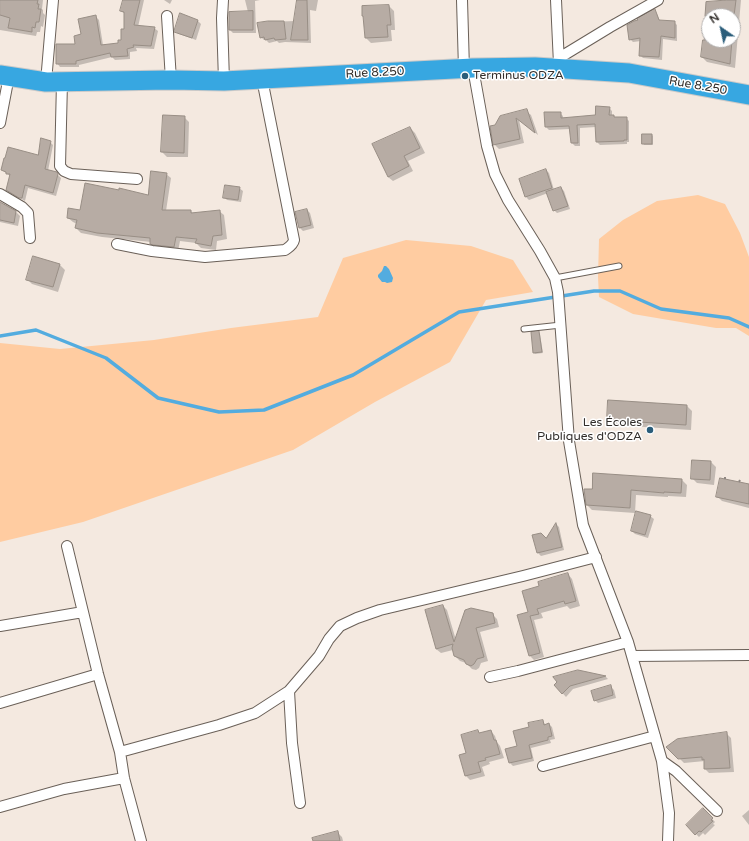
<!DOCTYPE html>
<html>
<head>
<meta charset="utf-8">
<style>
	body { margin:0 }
	#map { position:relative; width:749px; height:841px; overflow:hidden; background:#f4e9e0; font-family:"Varela Round",sans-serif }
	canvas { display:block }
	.north { position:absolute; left:701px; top:8px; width:40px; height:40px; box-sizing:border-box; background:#fff; border:1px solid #adabaa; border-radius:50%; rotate:326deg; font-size:11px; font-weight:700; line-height:16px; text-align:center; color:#322e2b }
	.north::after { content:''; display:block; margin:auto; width:14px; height:18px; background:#2a5d7a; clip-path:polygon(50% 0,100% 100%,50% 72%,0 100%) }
</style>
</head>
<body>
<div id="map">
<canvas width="749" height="841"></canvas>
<div class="north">N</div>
</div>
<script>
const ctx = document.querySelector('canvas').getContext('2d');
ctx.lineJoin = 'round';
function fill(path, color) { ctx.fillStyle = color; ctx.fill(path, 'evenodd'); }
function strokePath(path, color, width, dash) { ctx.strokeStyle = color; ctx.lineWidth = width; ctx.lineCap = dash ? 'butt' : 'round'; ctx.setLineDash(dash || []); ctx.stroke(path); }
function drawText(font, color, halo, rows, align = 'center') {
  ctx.font = font + ' "Varela Round",sans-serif'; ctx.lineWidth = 3; ctx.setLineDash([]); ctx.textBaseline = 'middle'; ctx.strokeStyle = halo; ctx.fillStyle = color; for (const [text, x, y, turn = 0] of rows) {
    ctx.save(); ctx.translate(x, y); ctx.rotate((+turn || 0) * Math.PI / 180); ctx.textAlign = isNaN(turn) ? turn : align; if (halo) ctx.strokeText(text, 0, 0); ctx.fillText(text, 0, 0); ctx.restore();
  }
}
fill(new Path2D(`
	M698 195 725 204 740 233 749 257V336L736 328H716L633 314 599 297 598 277 599 239 623 220 657 201Z
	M406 240 471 246 513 260 533 292 486 300 450 362 375 402 293 450 83 522 0 542V343L60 349 154 340 231 328 318 317 343 258Z`), '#ffcca1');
fill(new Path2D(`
	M384 266H386L389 269 393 278 392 282 387 283 385 282H382L378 277V275L382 271Z`), '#53acdf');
fill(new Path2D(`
	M0 0H43L42 9 43 10V13L45 15 43 27 41 26 40 32H37L36 36 0 30Z
	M124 0H144L138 27 154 28 158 31 154 49 136 48 137 51 130 52V59L115 60 112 57 79 65V67H60L57 63 76 45 95 16 99 20 103 45 119 44 122 41 125 30V14L121 11Z
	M164 0H172L170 4Z
	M245 0H260L255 1 256 33H233L230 30 248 12Z
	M298 0H318L316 11 310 10 311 43 285 42 279 43 277 41 269 43 266 40H264L261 37 268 22 295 21Z
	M724 0H743H741L735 68 707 62 702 57 707 3 724 1ZM709 16H733V40H709Z
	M389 6 394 11 395 30H391L392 41 371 43 366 38Z
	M654 11 657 14 660 21 674 22 677 25V41L663 39 662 60 643 58 640 55 641 41 633 42 630 39 639 21Z
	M198 21 201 24 196 40 179 34 176 31Z
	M609 108 612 111V116H614L616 118H626L629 121V142H627V144L600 145 597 142 596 127 580 128V146H575L572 143 570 129 549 130 546 127 560 113 563 116V119L596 116Z
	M526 111 531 115 538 135 519 120 524 143 499 149 494 144 491 127Z
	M184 117 189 122 188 157H167L162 152Z
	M410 128 415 133 425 153 408 161 413 171 393 181 388 177Z
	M652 135 653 136V145H644L643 143Z
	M50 142 53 145 48 171 56 173 61 178 56 196 28 188 25 201 11 193 7 190 10 176 2 170 38 156Z
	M546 170 549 173 554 190 561 188 564 191 570 209 557 213 554 210 548 193 529 200 526 197Z
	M166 174 171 178 166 211H191L193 214 219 211 224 215 227 239 217 241 216 250 201 248 196 243 180 241 178 251 156 248 151 244V242L102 237 81 233 76 228 77 224 73 222 68 218 81 211 149 197Z
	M239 188 243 191 241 202 227 200 224 197Z
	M0 203 16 212 20 216 18 226 0 222Z
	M307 210 310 213 314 228 303 231 300 228Z
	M60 265 65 270 58 292 32 284 27 279Z
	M538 332 540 334 543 353 535 354 534 353Z
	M687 406 692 411 691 430 613 425 608 420Z
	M693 461 711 462 716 467 714 485 697 483 692 478Z
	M594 474 682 480 687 485 686 497 668 496V497L636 495 635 513 592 510 587 505 593 490Z
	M749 486V508L722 501 717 496Z
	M650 516 654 519 648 538 635 534 632 531Z
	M556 524 559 527 564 550 541 556 538 553 533 536 546 540Z
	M568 574 572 579 580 606 570 609 567 606 541 613 543 618 534 620 544 657 534 660 530 656 529 613Z
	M443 606 447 610 456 640 492 614 497 619 499 627 480 632 488 661 481 663 479 668 476 670 472 669 466 663 460 661 455 656 453 650 441 653 436 649Z
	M578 671 606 677 608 679 573 689 566 697 555 685Z
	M610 686 614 690 616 698 598 703 595 700Z
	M542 721 546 725 549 724 552 727 555 739 550 740 551 743 531 748 534 761 513 766 510 763 506 750 518 746 530 727Z
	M477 731 480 734 491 731 495 736 497 742 500 746 504 758 489 762 490 764 482 767 485 776 470 780 466 776 467 754Z
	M726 733 731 738 734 772 709 773 705 769V761L684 763 668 747Z
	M703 809 715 822 713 824 715 825 705 835 703 833 699 837 687 825Z
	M749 810V825L742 816Z
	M337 832 342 837 343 841H322Z`), '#0003');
strokePath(new Path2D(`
	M0 336 36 330 106 358 158 398 219 412 264 410 353 375 459 312 594 291H620L661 309 729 318 749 327`), '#53acdf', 3.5);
const building = new Path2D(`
	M0 0H38L37 4H39L38 9H41L39 22H36L35 28 32 27V32L8 28 10 18 0 15Z
	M123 0H140L134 25 155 27 151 46 133 45 134 47 127 49 128 56 111 57 110 53 76 61V64H56V44H75L74 36 81 34 78 19 96 15 101 45 118 43V40H121V29H124V12L120 11Z
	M297 0H307L308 40H291Z
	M727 0H736L734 16H705L706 2Z
	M389 5 391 25H387L388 37 365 38 363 16H362V6Z
	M655 9 659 20 675 21V38L661 36 659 57 639 56 640 38 629 40 627 25 634 21 638 20 637 19Z
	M253 11V30H229V12Z
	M180 13 198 20 192 38 174 32Z
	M268 21H284L286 39 275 40 274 38 265 40 264 37 260 38 257 23Z
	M703 40H732L730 64 701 57Z
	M596 106 610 107 609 115H614V117H627V140H624V141L596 142 595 124 577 125 578 143H571L569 126 545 127 544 112H561V118L595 115Z
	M527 109 535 133 516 118 520 139 493 145 490 126 495 125 500 116Z
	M163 115 185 116 184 153 161 152Z
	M410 127 420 148 404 156 409 166 388 177 372 144Z
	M642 134H652V144H642Z
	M41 138 51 141 45 169 57 172 58 174 53 193 25 185 22 198H19L6 190 10 174H6V172L1 170 4 158H5L8 147 38 155Z
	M546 169 552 188 525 197 519 179Z
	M151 171 167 173 162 210H191V213L220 210 222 235 213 236 211 246 195 243 197 239 176 237 174 247 153 245 150 244V238L97 233 75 228 77 220 67 218 68 208 80 210 85 183 119 190V188L148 195Z
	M225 185 240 187 238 200 223 198Z
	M561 187 568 206 553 211 546 192Z
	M0 202 16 211 14 223 0 220Z
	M307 209 311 225 299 228 295 212Z
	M33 256 60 264 53 287 26 280Z
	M539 331 542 352 533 353 531 332Z
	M608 400 687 405 686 425 607 420Z
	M692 460 711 461 710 480 691 479Z
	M593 473 682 479 681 493 664 492V493L631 490 630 508 586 505 584 489H592Z
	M720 478 749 484V504L716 497Z
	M636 511 651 515 645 535 631 531Z
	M556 523 562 547 537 553 532 535 541 533 546 538Z
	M568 573 576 601 565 604 564 601 537 609 539 614 530 616 540 653 529 656 517 615 528 612 522 591 539 586 538 582Z
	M443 605 454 642 465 610 471 608 493 613 495 623 476 628 484 657 477 659 474 664 471 666 466 664 464 660 454 656 452 648 453 644 436 649 425 610Z
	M578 670 606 676 570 686 562 694 554 685 557 682 553 677Z
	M611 685 613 695 594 701 591 691Z
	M543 720 544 725 549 723 552 736 548 737V740L529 745 532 758 509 763 505 749 517 746 513 731 529 727 528 723Z
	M478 730 479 733 491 730 494 740H496L500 754 485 758 486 760 478 762 481 772 465 776 459 755 466 753 461 735Z
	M727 732 730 768 704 769V759L702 760V757L678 759 666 747 677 739Z
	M703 808 713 818 711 820 713 821 701 832 699 831 695 835 686 825Z
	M338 831 340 841H313L312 838Z`);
fill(building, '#b7aca4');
strokePath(building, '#988e85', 1);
const lane = new Path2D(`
	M555 278 619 266
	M524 329 561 325`);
const street = new Path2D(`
	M223 0 222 18 224 81
	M462 0 464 69
	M556 0 559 64
	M167 16 171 80
	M559 58 610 27 658 0
	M473 68 487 146 495 174 508 200 540 251 555 278 558 292 569 441 583 525 628 642 662 761 669 813 668 841
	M46 82 53 0
	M62 82 60 166 64 171 71 174 137 179
	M0 123 9 76
	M0 194 22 207 28 213 30 238
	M117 244 152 251 205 257 285 250C289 247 293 245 294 240L262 79
	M67 546 98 674 120 752 124 778 141 841
	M0 626 83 612
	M632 656 749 655
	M490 677 518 671 628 642
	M289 691 292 743 300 803
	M0 703 98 674
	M120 752 219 725 255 713 289 691 319 656 329 639 340 626 357 618 380 610 523 576 596 557
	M662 761 676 771 717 811
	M543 766 655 736
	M0 807 64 789 124 778`);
const highway = new Path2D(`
	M0 75 46 82 171 80 224 81 473 68 535 67 629 73 749 95`);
strokePath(lane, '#6a6058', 7);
strokePath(street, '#6a6058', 12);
strokePath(highway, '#cac9c8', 21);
strokePath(new Path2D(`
	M725 479V477
	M739 482 740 480`), '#8f8782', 2, [3, 3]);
strokePath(lane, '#fff', 5);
strokePath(street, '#fff', 10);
strokePath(highway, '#37a7e1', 19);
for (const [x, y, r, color] of [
	[465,76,4,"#2a5d7a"],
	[650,430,4,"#2a5d7a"]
]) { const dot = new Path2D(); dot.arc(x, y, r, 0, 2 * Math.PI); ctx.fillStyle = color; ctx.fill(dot); strokePath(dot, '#fff', 1.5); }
drawText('12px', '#322e2b', '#fff', [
	["Rue 8.250",375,73,-3],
	["Rue 8.250",698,86,10]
]);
drawText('12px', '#322e2b', '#fff', [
	["Terminus ODZA",473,76],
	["Les Écoles",642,423,"right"],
	["Publiques d'ODZA",642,437,"right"]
], 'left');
</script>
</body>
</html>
